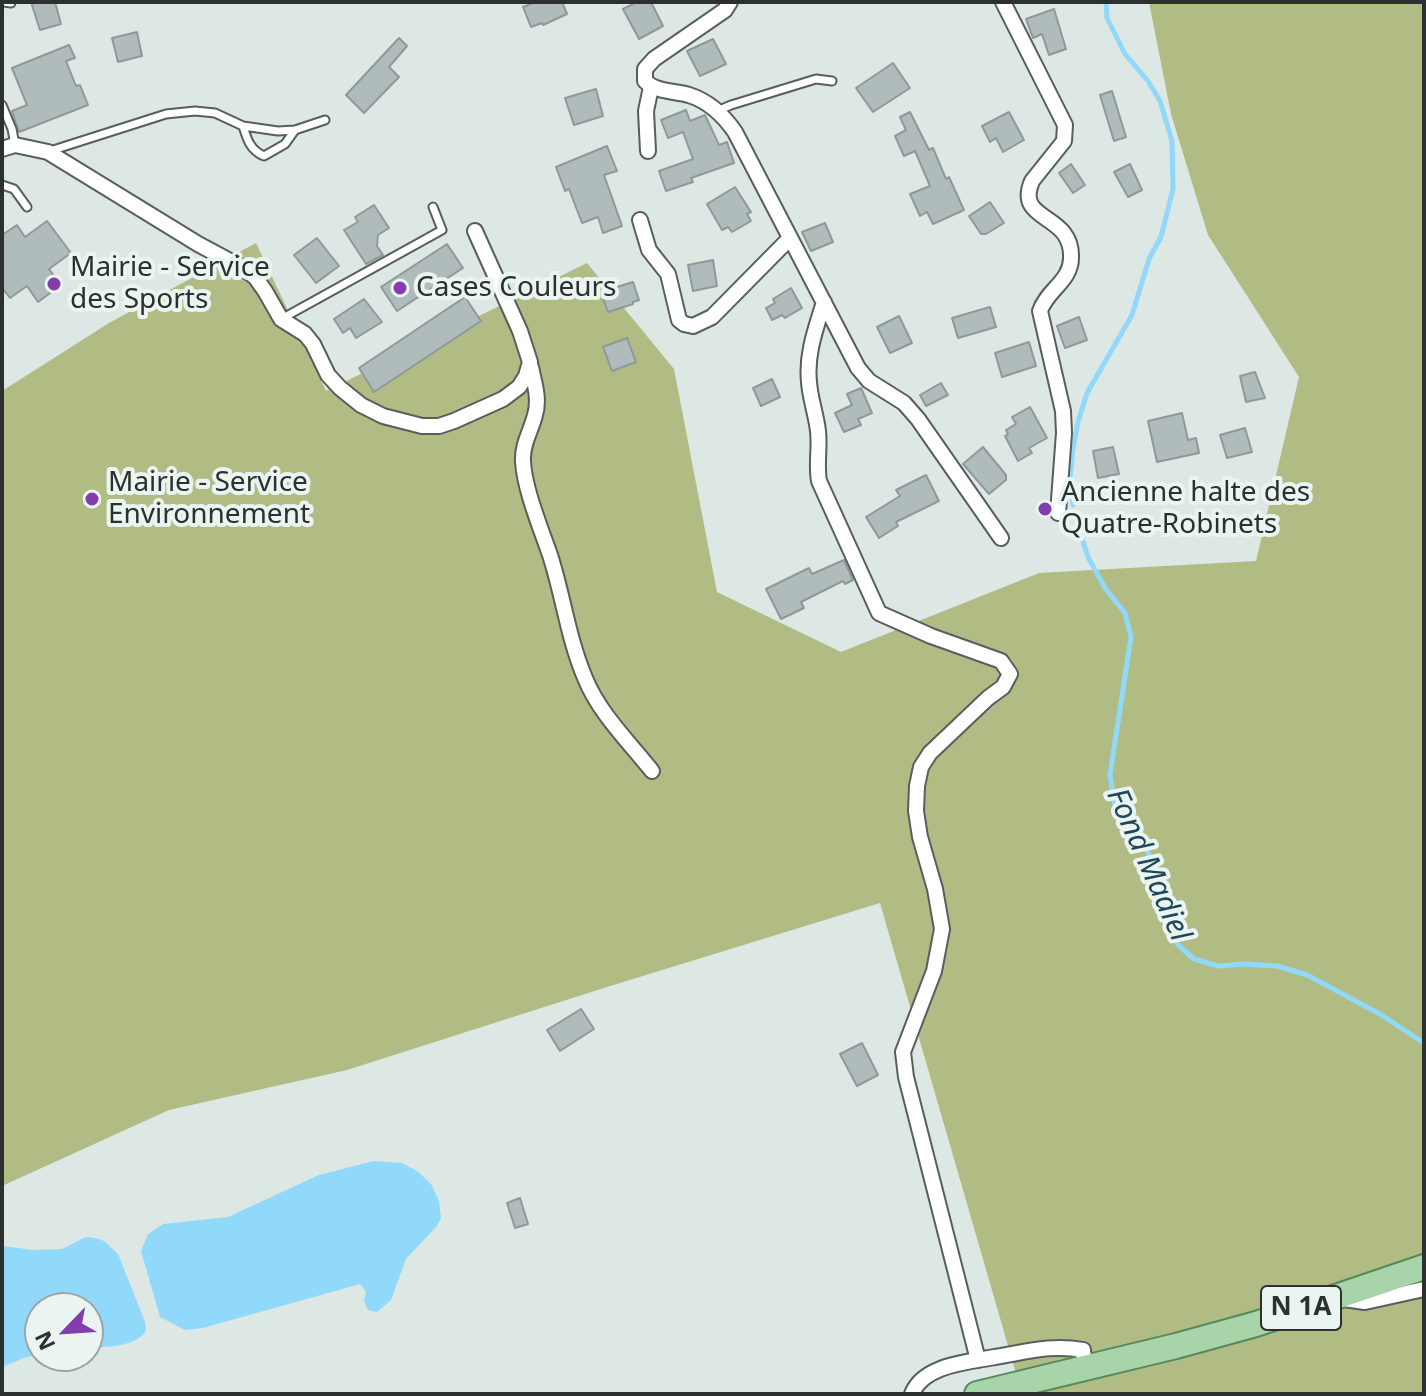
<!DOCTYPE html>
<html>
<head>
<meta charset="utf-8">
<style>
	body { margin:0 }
	#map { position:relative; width:1426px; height:1396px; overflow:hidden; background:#dde7e3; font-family:"Noto Sans",sans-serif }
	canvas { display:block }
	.frame { position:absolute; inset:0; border:4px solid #2c302f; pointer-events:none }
	.north { position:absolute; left:24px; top:1292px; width:80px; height:80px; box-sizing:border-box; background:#eaf4f1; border:2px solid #9ea6a3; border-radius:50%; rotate:245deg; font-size:22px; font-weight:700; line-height:32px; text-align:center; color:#2c302f }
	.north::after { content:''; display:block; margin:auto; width:28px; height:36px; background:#843cae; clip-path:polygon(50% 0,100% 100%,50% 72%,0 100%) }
</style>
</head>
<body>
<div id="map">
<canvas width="1426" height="1396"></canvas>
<div class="frame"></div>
<div class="north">N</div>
</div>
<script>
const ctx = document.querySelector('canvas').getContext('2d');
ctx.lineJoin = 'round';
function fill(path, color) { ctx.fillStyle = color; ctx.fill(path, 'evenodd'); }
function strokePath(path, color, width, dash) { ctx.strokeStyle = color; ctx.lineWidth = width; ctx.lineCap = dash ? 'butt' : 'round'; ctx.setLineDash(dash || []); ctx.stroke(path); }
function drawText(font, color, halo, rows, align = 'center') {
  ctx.font = font + ' "Noto Sans",sans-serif'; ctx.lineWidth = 8; ctx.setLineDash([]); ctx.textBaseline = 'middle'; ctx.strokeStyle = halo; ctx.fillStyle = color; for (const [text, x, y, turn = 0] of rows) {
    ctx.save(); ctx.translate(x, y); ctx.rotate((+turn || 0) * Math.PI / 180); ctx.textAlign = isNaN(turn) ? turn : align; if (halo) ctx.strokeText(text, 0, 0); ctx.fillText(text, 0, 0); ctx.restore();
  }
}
fill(new Path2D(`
	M1149 2H1424V1394H1022L880 903 607 987 347 1070 169 1110 2 1186V391L109 323 256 243 326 391 587 263 674 369 717 592 841 652 1039 573 1256 561 1299 377 1208 235 1171 114Z`), '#b1bc85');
fill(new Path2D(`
	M374 1161 402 1163 417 1171 431 1184 439 1201 441 1218 437 1226 406 1259 391 1300 377 1312 368 1310 364 1301 366 1292 360 1284 203 1328 185 1330 160 1317 141 1251 148 1234 163 1224 228 1217 319 1175Z
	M86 1237 95 1238 104 1241 118 1254 145 1322 146 1331C134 1348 107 1346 88 1348V1308H40V1354L24 1358 2 1367V1246L34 1250 62 1249Z`), '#91d9fa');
strokePath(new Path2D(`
	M1073 505 1070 479 1073 449 1078 422 1087 393 1132 315 1149 259 1161 237 1173 189 1172 141 1160 101 1148 81 1125 54 1107 18 1106 2
	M1080 532 1088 557 1105 588 1125 613 1131 637 1110 775 1114 802 1148 852 1178 945 1194 959 1218 966 1244 964 1277 966 1307 975 1380 1014 1424 1043`), '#91d9fa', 5);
const building = new Path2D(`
	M31 2H55L61 24 40 30Z
	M535 2H562L567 14 543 25 542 23 531 27 523 7Z
	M637 2H651L663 26 639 39 623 9Z
	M1054 9 1066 49 1049 55 1042 34 1033 38 1026 19Z
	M137 32 142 56 118 62 112 38Z
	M399 38 407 46 389 67 399 77 364 113 346 95Z
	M713 39 726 64 700 76 687 51Z
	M69 45 75 58 66 61 76 86 80 85 88 105 19 132 12 111 27 105 12 68Z
	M893 63 910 88 873 112 856 88Z
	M596 89 603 116 574 125 565 98Z
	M1112 91 1126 137 1114 141 1100 95Z
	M686 110 690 121 705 115 719 145 727 142 734 163 691 178 693 182 666 191 659 171 693 159 683 132 668 138 661 120Z
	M910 112 929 150 933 148 946 179 949 177 964 210 933 224 927 212 920 216 910 194 930 186 915 151 904 156 895 136 906 130 900 117Z
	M1009 112 1024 140 1003 152 996 138 990 142 982 126Z
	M607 146 617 171 604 175 622 226 603 233 598 217 582 223 569 189 565 191 556 167Z
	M1071 164 1085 185 1073 193 1059 173Z
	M1130 164 1142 190 1128 197 1114 172Z
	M735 187 751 212 747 214 751 221 732 232 728 227 722 230 707 204Z
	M990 202 1004 223 986 234H981L969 216Z
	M374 205 389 228 378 235 377 246 383 255 366 264 344 230 358 222 355 217Z
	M47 221 71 253 49 269 61 285 38 302 27 286 10 298 2 288V235L17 225 25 237Z
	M825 223 833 242 811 251 802 232Z
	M317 238 339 266 316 283 294 255Z
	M447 244 463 268 397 311 381 287Z
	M713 260 717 286 693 291 688 265Z
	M633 282 639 300 633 302V304L608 312 601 292Z
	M791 288 802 308 785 318 782 315 772 320 766 308 775 303 773 299Z
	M465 297 481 321 374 392 359 368Z
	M364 299 382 322 356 338 350 328 343 333 334 319Z
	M990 307 996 327 958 338 952 318Z
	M899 316 912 343 890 353 877 327Z
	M1079 317 1087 340 1065 348 1057 326Z
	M627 338 636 362 612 371 603 347Z
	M1029 342 1036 366 1002 377 995 353Z
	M1255 372 1265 398 1246 402 1240 376Z
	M772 379 780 397 761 406 753 388Z
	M941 383 948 395 926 406 920 395Z
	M861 388 872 413 858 419 861 425 844 432 835 413 852 405 847 394Z
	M1030 407 1047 438 1029 448 1032 453 1018 461 1005 436 1008 434 1006 430 1016 424 1012 417Z
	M1182 413 1188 440 1196 438 1199 453 1157 462 1148 421Z
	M1245 428 1252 452 1227 458 1220 435Z
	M983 447 1006 475V480L989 494 963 464Z
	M1113 447 1119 474 1098 478 1093 451Z
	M926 475 939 501 896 522 898 526 879 538 866 517 900 496 896 490Z
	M844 560 853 580 845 584 843 581 801 602 804 608 781 619 766 589 809 568 812 574Z
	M581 1009 594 1029 560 1051 547 1030Z
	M862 1043 878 1075 857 1086 840 1054Z
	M520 1198 528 1224 515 1228 507 1203Z`);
fill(building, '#b0bbbb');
strokePath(building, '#8f999a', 2);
const service = new Path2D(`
	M4 2 11 3
	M2 105 12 129 15 145
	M717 111 731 105 816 79 832 81
	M243 126C247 139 250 150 264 156L285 144 295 130
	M50 151 166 114 195 111 215 113 243 126 278 131 295 130 325 120
	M2 185 14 189 27 207
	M283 318 442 230 433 207`);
const minor = new Path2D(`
	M730 2 725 10 654 59 645 69V81C656 92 675 91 689 95 708 101 724 116 735 132L858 368 869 381 904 403 918 419 1001 538
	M1003 2 1065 125 1064 141 1032 181C1014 223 1073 212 1071 258 1071 281 1047 290 1040 311L1063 411 1064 433 1058 513
	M2 149 15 145 48 152 198 244 241 267 255 277 265 291 281 319 305 334 313 344 328 375 340 388 361 405 383 416 422 426H439L454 421 503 399 519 387 526 376 530 362 520 331 475 231
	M648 151 646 111 651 87
	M640 220 649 250 668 274 679 320 684 324 693 326 712 317 790 238
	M824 302C816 328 806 354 809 382 810 398 816 414 818 431 820 448 816 464 819 481L879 613 931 636 1001 661 1010 674 1003 687 988 698 930 753 921 767 917 786 916 811 920 837 935 889 942 929 934 971 903 1052 906 1077 978 1360
	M531 367C534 382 540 399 535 415 531 431 522 444 523 461 524 488 541 529 550 555 563 595 568 638 585 678 599 713 629 742 652 771
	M1344 1299 1365 1302 1424 1289
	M912 1394C923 1365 968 1362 995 1357 1026 1352 1051 1344 1083 1350L1085 1368`);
const primary = new Path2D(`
	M977 1394 1176 1346 1256 1324 1424 1267`);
strokePath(service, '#565f5c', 11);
strokePath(minor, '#565f5c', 18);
strokePath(primary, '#568859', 28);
strokePath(service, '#fff', 7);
strokePath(minor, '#fff', 14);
strokePath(primary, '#a7d4a9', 24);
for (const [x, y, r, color] of [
	[54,284,8,"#843cae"],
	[400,288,8,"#843cae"],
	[92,499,8,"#843cae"],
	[1045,509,8,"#843cae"]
]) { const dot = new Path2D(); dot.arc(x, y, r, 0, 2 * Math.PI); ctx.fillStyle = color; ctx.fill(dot); strokePath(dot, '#eaf4f1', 3); }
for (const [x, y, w] of [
	[1301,1308,80]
]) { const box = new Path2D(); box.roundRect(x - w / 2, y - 22, w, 44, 6); ctx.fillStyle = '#eaf4f1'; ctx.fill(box); strokePath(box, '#2c302f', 2); }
drawText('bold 26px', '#2c302f', null, [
	["N 1A",1301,1308]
]);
drawText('28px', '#2c302f', '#eaf4f1', [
	["Mairie - Service",70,268],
	["des Sports",70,300],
	["Cases Couleurs",416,288],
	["Mairie - Service",108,483],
	["Environnement",108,515],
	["Ancienne halte des",1061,493],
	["Quatre-Robinets",1061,525]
], 'left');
drawText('italic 30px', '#1e4859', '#eaf4f1', [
	["Fond Madiel",1148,865,66]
]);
</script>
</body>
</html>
